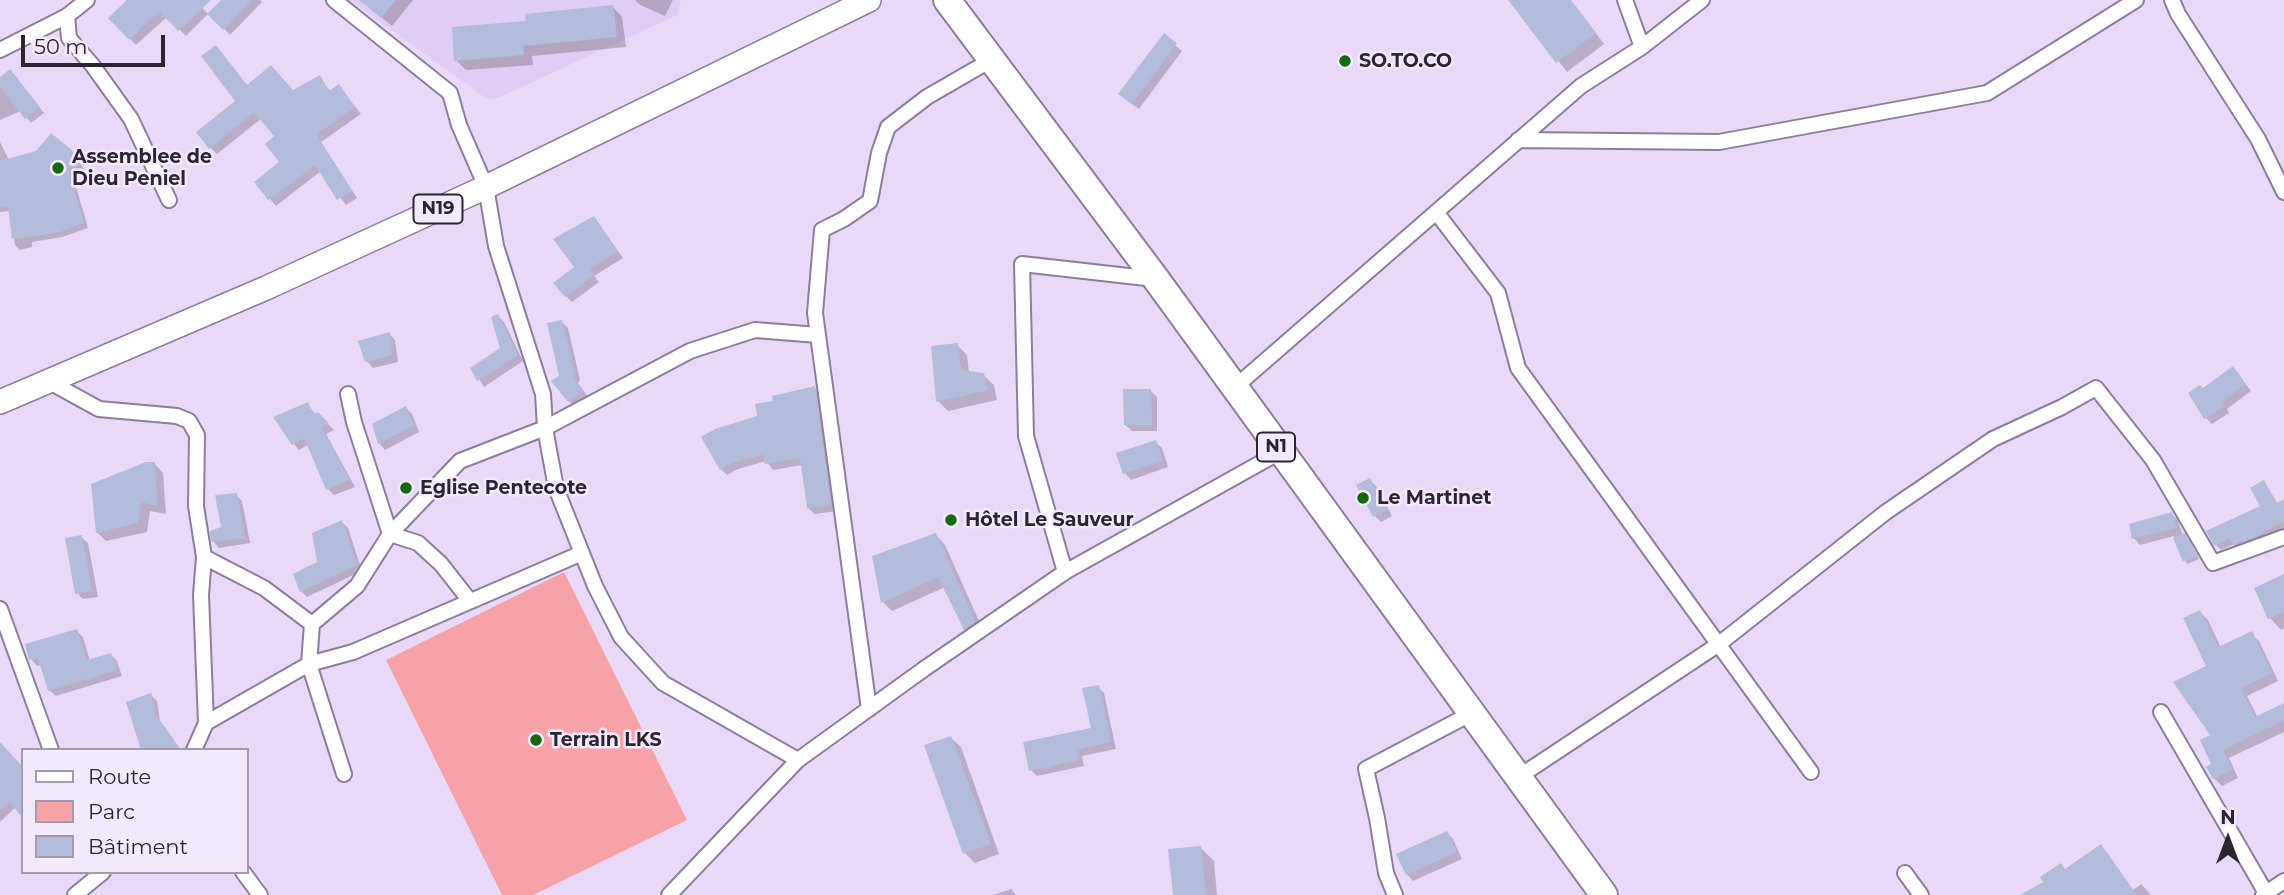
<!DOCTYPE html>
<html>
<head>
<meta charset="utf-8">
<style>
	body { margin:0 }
	#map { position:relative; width:2284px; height:895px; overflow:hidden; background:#e9d9f9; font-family:Montserrat,sans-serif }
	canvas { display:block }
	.legend { position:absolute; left:21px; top:748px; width:228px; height:126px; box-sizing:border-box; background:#f3e9fd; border:2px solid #a39bab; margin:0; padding:9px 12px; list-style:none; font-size:21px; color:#2b2530 }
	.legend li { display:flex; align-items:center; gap:14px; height:35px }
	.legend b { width:35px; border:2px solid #a39bab }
	.north { position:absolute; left:2193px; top:804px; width:70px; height:70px; -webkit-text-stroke:5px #f3e9fd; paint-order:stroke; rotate:0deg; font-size:19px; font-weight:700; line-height:28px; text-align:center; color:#2b2530 }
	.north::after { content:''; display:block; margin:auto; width:24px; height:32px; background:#2b2530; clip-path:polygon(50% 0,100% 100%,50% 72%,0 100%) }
	.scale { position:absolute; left:21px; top:35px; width:144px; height:32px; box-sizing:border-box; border:4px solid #2b2530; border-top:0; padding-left:9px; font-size:21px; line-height:24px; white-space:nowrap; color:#2b2530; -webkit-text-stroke:5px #f3e9fd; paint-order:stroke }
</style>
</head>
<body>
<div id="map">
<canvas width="2284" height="895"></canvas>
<ul class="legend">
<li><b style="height:9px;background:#fff"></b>Route</li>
<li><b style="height:19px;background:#f7a2a9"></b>Parc</li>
<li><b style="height:19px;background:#b4bcdc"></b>Bâtiment</li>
</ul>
<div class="north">N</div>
<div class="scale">50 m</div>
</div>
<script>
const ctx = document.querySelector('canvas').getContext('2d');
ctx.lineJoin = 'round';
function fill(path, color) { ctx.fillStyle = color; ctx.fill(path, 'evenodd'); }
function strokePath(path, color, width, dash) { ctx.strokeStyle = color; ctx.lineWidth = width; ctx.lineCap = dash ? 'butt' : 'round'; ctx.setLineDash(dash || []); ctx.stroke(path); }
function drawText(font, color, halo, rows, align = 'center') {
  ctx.font = font + ' Montserrat,sans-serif'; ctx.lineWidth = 5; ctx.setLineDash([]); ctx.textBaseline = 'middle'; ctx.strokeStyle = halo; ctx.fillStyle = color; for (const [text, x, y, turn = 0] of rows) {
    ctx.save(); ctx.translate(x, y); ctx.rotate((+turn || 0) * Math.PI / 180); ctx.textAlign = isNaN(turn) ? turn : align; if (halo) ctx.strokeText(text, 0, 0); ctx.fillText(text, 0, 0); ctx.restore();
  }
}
fill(new Path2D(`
	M350 0H681L677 15 498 98 487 99Z`), '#e0cdf4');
fill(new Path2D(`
	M564 572 687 820 533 895H502L386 660Z`), '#f7a2a9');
fill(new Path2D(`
	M130 0H195L208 14 186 36 167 17 136 45 110 18Z
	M223 0H260L262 2 230 35 210 14Z
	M360 0H413L392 26Z
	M635 0H673L665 16 640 5Z
	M1511 0H1571L1604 44 1567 72Z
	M613 7 622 17 626 47 532 56 533 65 466 70 456 60 528 23Z
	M1164 36 1182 51 1139 109 1126 100Z
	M15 77 44 113 31 123 21 111 0 120V87L2 86 0 79Z
	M319 77 331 92 339 86 361 114 321 142 357 198 346 205 321 171 276 206 256 183 282 162 277 136 262 118 217 154 210 147 248 87 293 92Z
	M0 142 9 160 72 152 85 170 72 173 88 228 62 237 32 242V247L20 250 15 245 10 211 0 212Z
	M594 218 623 258 594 276 599 282 572 302 566 296Z
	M498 316 504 322 523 361 484 387 472 368 502 349Z
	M562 322 568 328 580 380 578 383 588 397 575 407 569 401Z
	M389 334 395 340 398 362 373 368 367 361Z
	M957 345 967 355 969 373 983 375 994 385 997 400 948 411 938 401Z
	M2233 368 2251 391 2227 409 2229 413 2212 424 2206 418 2203 390Z
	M815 388 821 395 837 511 815 514 808 508 802 465 773 470 766 461 738 469 727 475 721 469 759 417 775 403Z
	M1151 391 1157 397V431H1132L1125 425Z
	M307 404 316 415 318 414 334 430 326 434 355 487 334 495 328 489 309 444 299 450 293 443Z
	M406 408 412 414 419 432 385 450 379 443 374 425Z
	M1155 442 1162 448 1168 467 1131 480 1125 473 1118 454Z
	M154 463 163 473 166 514 150 511 147 532 106 541 97 532Z
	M1369 480 1376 486 1392 516 1381 522 1375 516Z
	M2264 482 2278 504 2284 501V529L2240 550 2234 544 2221 550 2216 545 2262 506Z
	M236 495 242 501 250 543 219 548 213 541 223 529Z
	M2172 514 2178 521 2183 536 2187 538 2199 559 2187 564 2174 536 2140 545 2134 538Z
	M342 522 348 528 362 571 307 597 301 591Z
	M936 535 945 545 984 632 975 638 966 629 945 587 892 611 883 602Z
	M81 537 88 543 98 597 83 599 77 593Z
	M2284 576V628L2281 630 2270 618 2256 589Z
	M2200 612 2208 620 2221 648 2251 634 2259 641 2278 681 2247 696 2258 718 2284 705V732L2229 758 2238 778 2222 786 2214 778 2209 667Z
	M77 631 83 637 90 661 111 655 117 661 122 676 56 696 49 690 42 665 37 666 31 659Z
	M1098 687 1104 693 1116 749 1082 756 1084 766 1037 776 1031 770 1093 729Z
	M151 695 157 701 160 722 143 750Z
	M951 738 961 747 999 854 975 863 965 853Z
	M0 752 16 807 0 822Z
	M1447 833 1453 839 1462 859 1413 881 1407 874Z
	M1201 848 1214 861 1217 895H1175Z
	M2066 871 2133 890 2141 884 2151 895H2023Z
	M1011 889 1016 895H994Z`), '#0003');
fill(new Path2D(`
	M127 0H211L178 31 159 11 129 40 108 18Z
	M221 0H252L223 30 207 14Z
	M359 0H396L381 18Z
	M1508 0H1571L1596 33 1556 63Z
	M613 5 617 37 523 46 524 55 454 61 452 27 526 21 525 14Z
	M1164 33 1177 43 1132 104 1118 94Z
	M216 45 247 85 271 65 293 90 320 75 329 91 339 84 355 107 316 134 352 191 337 200 315 165 268 200 254 182 279 162 265 144 274 136 254 112 209 149 196 132 235 101 201 56Z
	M10 69 40 107 25 119 0 86V77Z
	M51 133 73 151 81 164 68 168 84 223 56 233 12 239 8 206 0 207V161L36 151Z
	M594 216 618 251 589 269 594 275 565 297 553 283 574 267 553 239Z
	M498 314 518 355 477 381 470 368 500 348 491 317Z
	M562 320 575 373 572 376 583 390 568 402 551 381 559 376 547 323Z
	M390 332 392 355 365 362 358 341Z
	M958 343 961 370 984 373 988 390 936 402 931 346Z
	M2233 366 2246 384 2222 402 2224 406 2204 419 2188 393 2200 385 2203 388Z
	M815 386 831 505 807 508 800 458 765 464 763 454 732 463 720 470 701 437 715 429 757 416 755 404 773 401 772 396Z
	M1123 389H1151L1152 425H1124Z
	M308 402 313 414 318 412 329 423 321 427 350 480 326 490 304 438 292 445 273 417Z
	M406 406 414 425 378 444 372 424Z
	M1156 440 1163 461 1123 474 1116 453Z
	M146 462H155L157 506 141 502 138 523 96 533 91 484Z
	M1370 478 1387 509 1373 517 1356 485Z
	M2264 480 2277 503 2284 499V521L2253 538 2233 545 2230 538 2214 546 2206 531 2260 506 2250 488Z
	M237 493 245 538 211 542 210 531 221 527 215 495Z
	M2172 512 2177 528 2132 539 2129 524Z
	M342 520 357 565 300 592 293 574 317 562 312 533Z
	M936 533 975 622 964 630 938 577 881 603 872 556Z
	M2185 533 2198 556 2183 562 2173 538Z
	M82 535 92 591 75 594 65 538Z
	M2284 574V612L2268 619 2254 588Z
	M2200 610 2218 647 2252 631 2272 673 2241 688 2255 717 2284 703V720L2223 750 2232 769 2213 779 2206 767 2211 764 2200 740 2210 735 2173 682 2206 666 2183 618Z
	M77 629 87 660 111 653 117 670 48 691 38 658 29 660 25 644Z
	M1099 685 1111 742 1077 750 1079 760 1029 771 1023 742 1091 728 1082 688Z
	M151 693 155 713 181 750H141L126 702Z
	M951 736 991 844 963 854 924 745Z
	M0 742 23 767V818L9 802 0 810Z
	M1447 831 1457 852 1406 875 1396 854Z
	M2101 844 2137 895H2020L2043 882 2040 877 2061 863 2065 869Z
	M1201 846 1206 895H1173L1168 849Z`), '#b4bcdc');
const street = new Path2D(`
	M334 0 450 93 459 125 486 187 496 246 543 394 545 428 556 488 595 586 621 637 663 683 798 760
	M2172 0 2178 14 2258 139 2284 192
	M67 16 69 38 93 66 131 119 169 200
	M1642 47 1702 0
	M0 50 67 16 87 0
	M1518 140 1719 142 1987 93 2136 0
	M1436 212 1498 293 1518 368 1811 772
	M48 381 99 409 177 416 189 421 197 435 196 506 204 557 201 595 206 723
	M1234 388 1581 86 1642 47 1625 0
	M348 394 354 422 390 534
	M390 534 418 543 441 564 470 601
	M204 557 264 588 312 624
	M1065 572 1026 436 1022 264 1155 279
	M0 609 51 750
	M869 709 815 313 822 230 844 219 870 201 879 153 888 127 927 97 991 60
	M2161 712 2266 893
	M194 750 206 723 309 664 353 652 582 553
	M344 774 309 664 312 624 357 586 390 534 460 461 545 428 690 351 755 330 818 335
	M1520 776 1719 644 1886 512 1993 439 2062 407 2096 388 2153 460 2213 563 2284 537
	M243 872 260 895
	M1905 873 1921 895
	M75 895 103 872
	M669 895 798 760 924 669 1065 572 1280 452
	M1395 895 1386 873 1377 818 1366 769 1474 712
	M2263 895 2284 881`);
const primary = new Path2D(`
	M0 402 266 288 486 187 869 0`);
const highway = new Path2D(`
	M947 0 1156 279 1604 895`);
strokePath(street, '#8d7e9b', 18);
strokePath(primary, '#8d7e9b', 26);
strokePath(highway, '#8d7e9b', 30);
strokePath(street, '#fff', 14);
strokePath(primary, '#fff', 23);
strokePath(highway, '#fff', 26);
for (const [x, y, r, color] of [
	[1345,61,7,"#14690f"],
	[58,168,7,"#14690f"],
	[406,488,7,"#14690f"],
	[1363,498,7,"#14690f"],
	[951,520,7,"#14690f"],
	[536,740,7,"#14690f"]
]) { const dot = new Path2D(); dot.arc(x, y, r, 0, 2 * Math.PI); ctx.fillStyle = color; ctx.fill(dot); strokePath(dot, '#f3e9fd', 2.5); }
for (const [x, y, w] of [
	[438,209,49],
	[1276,447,38]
]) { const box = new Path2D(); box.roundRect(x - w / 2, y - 14.5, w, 29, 5); ctx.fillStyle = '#f3e9fd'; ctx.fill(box); strokePath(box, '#2b2530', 2); }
drawText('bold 18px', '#2b2530', null, [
	["N19",438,209],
	["N1",1276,447]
]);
drawText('bold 19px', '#2b2530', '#f3e9fd', [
	["SO.TO.CO",1359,61],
	["Assemblee de",72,157],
	["Dieu Peniel",72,179],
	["Eglise Pentecote",420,488],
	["Le Martinet",1377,498],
	["Hôtel Le Sauveur",965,520],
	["Terrain LKS",550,740]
], 'left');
</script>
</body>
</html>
